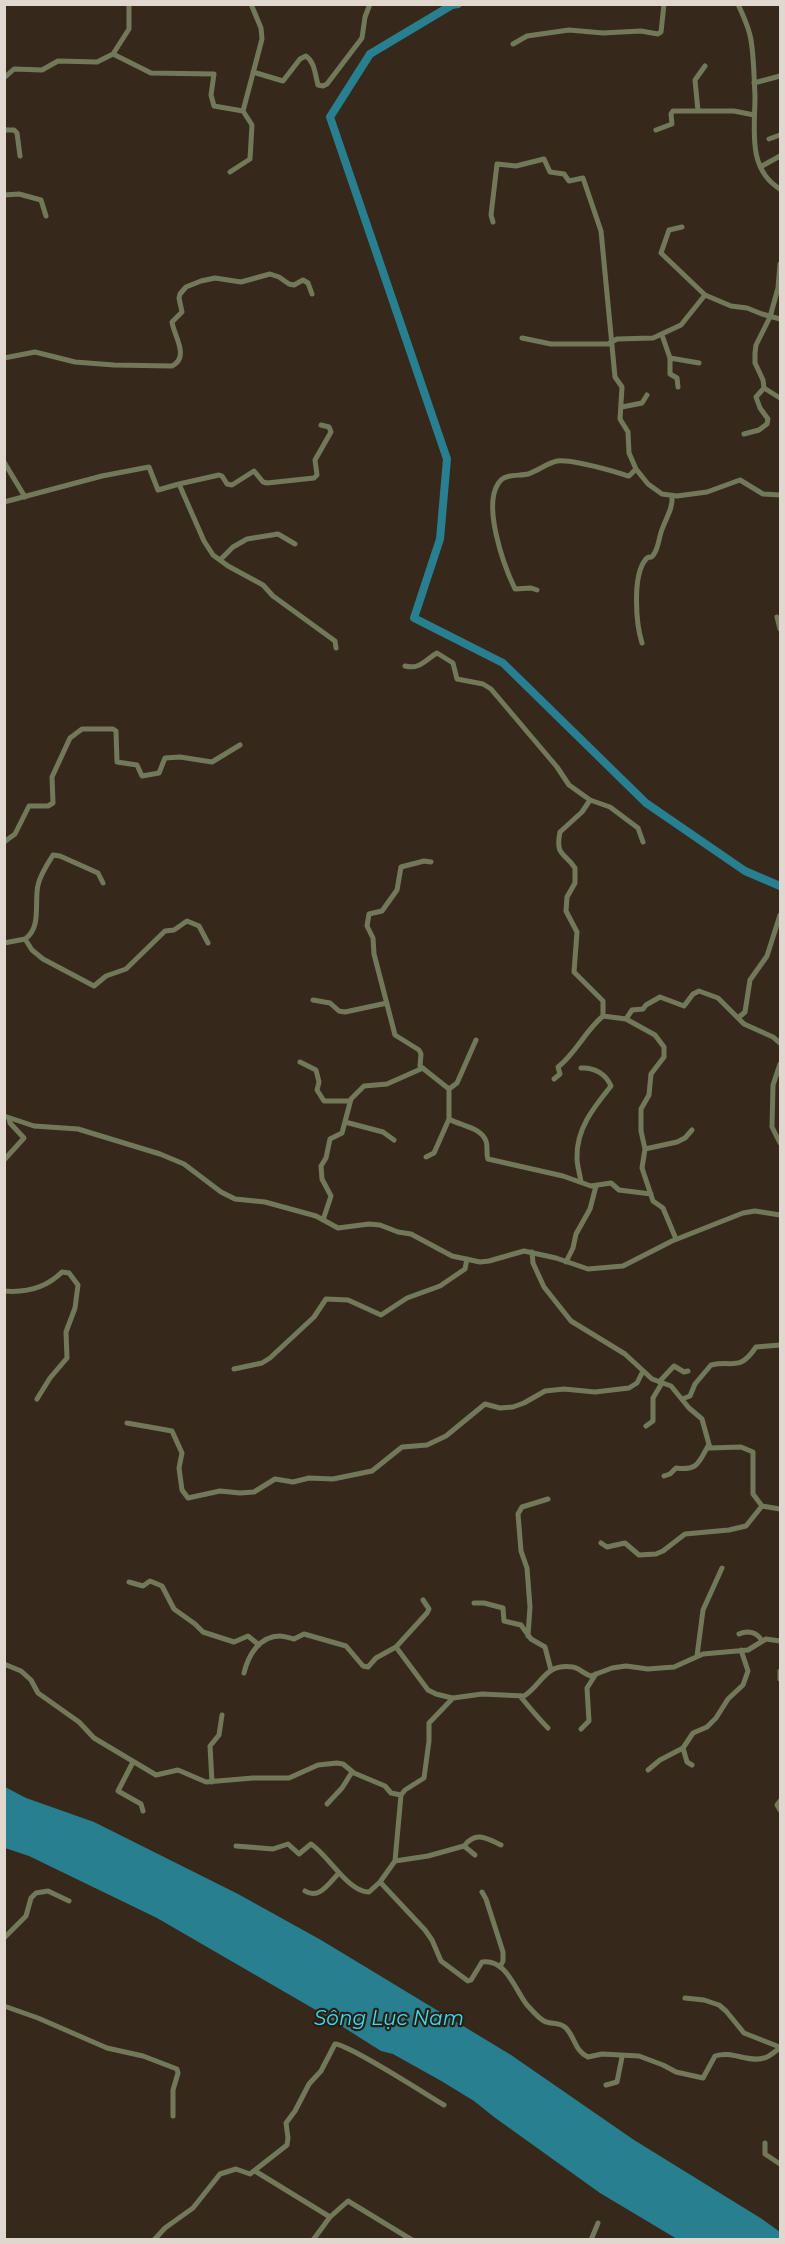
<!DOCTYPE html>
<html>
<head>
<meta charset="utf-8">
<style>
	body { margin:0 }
	#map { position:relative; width:785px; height:2244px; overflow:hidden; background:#36291b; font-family:Montserrat,sans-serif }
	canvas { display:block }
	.frame { position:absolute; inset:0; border:6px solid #e0d7ce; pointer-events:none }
</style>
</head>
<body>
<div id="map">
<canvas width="785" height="2244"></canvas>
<div class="frame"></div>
</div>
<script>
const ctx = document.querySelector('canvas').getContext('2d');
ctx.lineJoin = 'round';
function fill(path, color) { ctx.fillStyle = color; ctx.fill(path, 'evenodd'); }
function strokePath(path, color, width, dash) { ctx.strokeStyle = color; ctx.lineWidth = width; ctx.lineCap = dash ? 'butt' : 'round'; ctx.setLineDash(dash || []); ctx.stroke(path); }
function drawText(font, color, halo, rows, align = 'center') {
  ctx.font = font + ' Montserrat,sans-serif'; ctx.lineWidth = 4.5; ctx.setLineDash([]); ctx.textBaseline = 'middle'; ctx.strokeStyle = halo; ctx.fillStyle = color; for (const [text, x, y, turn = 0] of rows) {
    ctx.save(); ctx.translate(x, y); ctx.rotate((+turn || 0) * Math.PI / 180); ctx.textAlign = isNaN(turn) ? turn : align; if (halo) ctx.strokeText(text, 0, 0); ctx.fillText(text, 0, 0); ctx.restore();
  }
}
fill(new Path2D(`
	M5 1787 26 1798 94 1822 238 1894 321 1940 511 2055 634 2140 762 2219 780 2232V2239H677L600 2193 494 2117 474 2101 443 2082 393 2054 381 2051 321 2013 157 1918 29 1856 5 1848Z`), '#277f90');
strokePath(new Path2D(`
	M458 4 452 5 370 54 330 117 447 459 440 539 414 618 503 663 646 803 745 871 780 886`), '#277f90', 8);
strokePath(new Path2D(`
	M738 4C743 16 749 27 751 40 754 58 754 77 755 96 755 129 747 169 780 189
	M513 44 527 36 569 30 603 33 641 31 658 34 661 32 664 4
	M113 54 151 73 214 74 211 95 214 106 243 111
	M253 72 283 81 300 59 306 56C315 62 315 75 318 85L323 86 327 84 362 38 365 17 370 4
	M4 78 14 69 42 70 58 61 97 62 113 54 129 29V4
	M754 83 780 76
	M698 111 695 80 705 66
	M4 130H14L17 133 20 156
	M656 130 672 124 671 114 673 111H734L754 115
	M769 139 780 135
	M762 166 780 156
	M230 172 250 159 252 125 243 111 262 39 261 28 251 4
	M4 195 19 194 41 200 46 216
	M493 222 491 215 497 164 516 166 544 159 550 172 564 174 569 181 583 178 601 231 615 377 622 387 620 419 628 432 629 453 636 469 648 484 662 494 677 496 707 492 740 480 763 494 780 495
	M682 227 669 230 661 253 705 295
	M780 264 778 288 770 317 756 345 755 353V363L763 380 764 388 780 398
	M662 335 670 358V374L677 378 678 387
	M522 338 551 344H608L617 339 653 338 681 325 705 295 731 306 747 308 762 314 780 319
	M4 358 35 352 75 362 114 365 172 366C190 357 174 336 172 322L182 312 179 298 180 294 186 287 201 281 215 278 241 282 270 274 279 277 289 284 294 285 303 280 308 283 312 294
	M670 358 699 363
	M622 407 642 403 647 395
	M744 434 759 430 767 424 768 419 760 408 756 397 764 388
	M4 462 25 497
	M179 484 219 475 222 476 227 484 232 485 254 471 263 482 267 483 314 478 317 475 315 460 331 432 329 427 321 425
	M4 502 102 476 149 467 158 490 179 484 204 541 213 555 228 566 263 585 273 596 335 641 336 648
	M220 560 233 547 247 539 278 534 295 544
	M537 590 531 588 515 589C504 566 480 501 501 480 507 474 520 476 528 474 538 471 547 463 557 461 574 459 612 471 629 476L636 469
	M777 617 780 629
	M642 643C636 624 632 575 646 559 652 554 649 561 654 554 659 547 659 535 663 527 667 516 673 508 672 496
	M405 666C420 670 426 659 437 653L453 663 457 679 483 684 491 689 557 767 569 785 590 800 582 812 560 832C555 857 565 852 575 868V883L567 897 566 911 577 932 574 972 603 1001V1016
	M590 800 610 807 638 828 643 842
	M4 842 15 834 29 806H48L53 803 52 777 70 738 82 729H113L116 731 117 762 137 765 142 776 159 773 165 758 180 757 212 762 240 745
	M431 862 424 861 401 867 397 890 382 911 369 914 367 926 373 938 374 954 395 1035 419 1050 421 1054 420 1066 449 1089V1119C461 1126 481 1127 486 1141 488 1147 486 1154 488 1159L563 1176 591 1186 611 1183 619 1190 651 1194
	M25 939C42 928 34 901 38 885 40 875 48 863 53 855L60 856 98 873 103 883
	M4 943 25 939 32 950 43 959 94 986 106 976 126 969 165 931 174 930 187 921 199 926 208 943
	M313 1000 330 1003 339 1011 345 1012 387 1003
	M738 1018 745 1012 750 980 767 956 780 915
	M626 1019 632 1010 643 1009 646 1005 660 997 684 1006 693 994 699 991 718 998 744 1024 773 1037 780 1043
	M300 1062 316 1070 319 1082 317 1090 324 1101H350
	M780 1064 773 1085 772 1127 780 1143
	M554 1079 560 1074 558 1067C576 1053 585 1031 603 1016L626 1019 655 1035 664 1047V1057L651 1074 649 1095 641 1109V1131L645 1149 642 1168 653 1201 663 1208 676 1239
	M449 1089 457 1083 476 1040
	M4 1116 34 1126 78 1129 160 1154 184 1164 221 1192 235 1199 265 1202 316 1216 338 1228 369 1224 380 1225 398 1232 411 1234 452 1256 480 1262 489 1261 524 1251 556 1258 588 1269 623 1266 672 1241 743 1213 755 1211 780 1215
	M345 1122 383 1132 394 1140
	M645 1149 677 1142 685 1138 692 1130
	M426 1157 434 1153 449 1119
	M4 1160 24 1138 10 1123 9 1118
	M581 1182C580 1174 577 1166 577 1158 576 1129 594 1107 611 1086 606 1074 594 1067 581 1068
	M323 1220 331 1196 322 1179 321 1166 326 1158 330 1139 342 1133 351 1099 364 1086 387 1084 423 1068
	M532 1252 533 1263 544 1287 571 1321 625 1354 652 1379 671 1386 689 1408 702 1419 710 1448 741 1447 753 1452V1494L762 1506
	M566 1262 573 1248 576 1234 590 1209 596 1186
	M4 1291C27 1293 46 1288 62 1272L69 1273 78 1285 75 1308 66 1332 67 1358 50 1378 37 1399
	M234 1369 262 1363 270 1358 314 1317 326 1299 348 1300 381 1315 407 1298 440 1286 465 1269 467 1259
	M659 1382 674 1366 684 1372 688 1371
	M682 1399 690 1396 695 1384 711 1365C734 1360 739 1372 756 1347L780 1345
	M127 1423 172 1431 182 1453 179 1468 182 1490 188 1498 220 1491 240 1493 254 1492 275 1479 293 1482 309 1478 333 1479 372 1471 402 1447 427 1445 446 1436 485 1404 500 1408 513 1407 524 1403 545 1391 564 1389 595 1392 629 1388 637 1383 643 1371
	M646 1426 653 1421V1398L662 1383
	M664 1476 670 1474 676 1468C698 1471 699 1462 708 1446
	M601 1543 607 1547 625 1543 639 1555 656 1554 663 1551 685 1534 729 1530 746 1526 762 1506 780 1509
	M129 1582 143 1586 150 1581 162 1586 174 1609 195 1624 203 1632 234 1642 248 1636 259 1645
	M474 1603H484L503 1608 504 1621 521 1625 531 1639 545 1647 551 1670
	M739 1634C748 1630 757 1632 762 1641
	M528 1636 530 1607 527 1568 521 1551 518 1514 522 1507 548 1499
	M396 1647 428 1690 436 1694 452 1698
	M697 1656 703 1610 722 1568
	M4 1664 21 1671 31 1680 38 1693 79 1722 94 1738 156 1775 178 1770 206 1782 253 1778H289L318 1765 337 1763 343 1764 354 1773 385 1786 391 1793 401 1795
	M780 1671V1679
	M244 1673C248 1656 259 1636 280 1636 284 1636 289 1638 294 1639L304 1634 346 1646 363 1666 368 1667 376 1658 396 1647 427 1613 429 1609 423 1600
	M520 1696C529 1707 538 1718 548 1728
	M581 1729 589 1721 587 1688 596 1674
	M683 1748 687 1762 692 1765
	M133 1762 118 1791 141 1804 143 1811
	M648 1770 660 1760 683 1748 693 1733 707 1727 716 1718 728 1699 743 1685 748 1671 741 1650
	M212 1782 210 1746 219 1735 222 1715
	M780 1801 777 1805 780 1810
	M327 1804 342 1788 352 1772
	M236 1846 273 1849 288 1844 299 1854 311 1844C328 1855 349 1893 369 1892L380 1882 395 1861 401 1795 405 1790 424 1778 429 1741V1723L453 1698 482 1694 524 1696C543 1684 544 1663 573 1667 579 1668 584 1674 591 1676L612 1668 626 1666 648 1669 674 1667 703 1654 748 1650 766 1639 780 1641
	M464 1846C476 1831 486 1838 501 1845
	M395 1861 428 1856 464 1846 475 1855
	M380 1882 425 1930 432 1940 441 1961 468 1981 471 1980 482 1962C506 1958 515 1990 527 2005 532 2010 537 2017 544 2021 551 2025 559 2021 566 2028 576 2039 574 2050 588 2057L602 2054 639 2056 663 2065 676 2072 703 2078 715 2056C732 2050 747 2063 764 2058 770 2057 775 2051 780 2048
	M305 1891C319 1900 329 1883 339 1873
	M482 1892 486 1899 503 1952V1961L500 1967
	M4 1938 26 1916 31 1898 36 1893 48 1891 69 1901
	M685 1998 704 2000 719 2005 726 2011 744 2033 777 2046 779 2048
	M4 2006 38 2018 107 2048 143 2056 177 2069 178 2073 173 2090V2116
	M606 2085 617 2082 622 2057
	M765 2143V2154L780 2164
	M255 2171 330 2217
	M154 2240 165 2228 193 2208 220 2174 236 2169 250 2174 287 2145 288 2138 286 2123 295 2111 309 2084 321 2071 335 2044C348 2044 427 2095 444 2105
	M313 2240 330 2217 348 2201 412 2240
	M591 2240 598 2223`), '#72795a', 5);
drawText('italic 20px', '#35ddfb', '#2c1f12', [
	["Sông Lục Nam",389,2019]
]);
</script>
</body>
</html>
